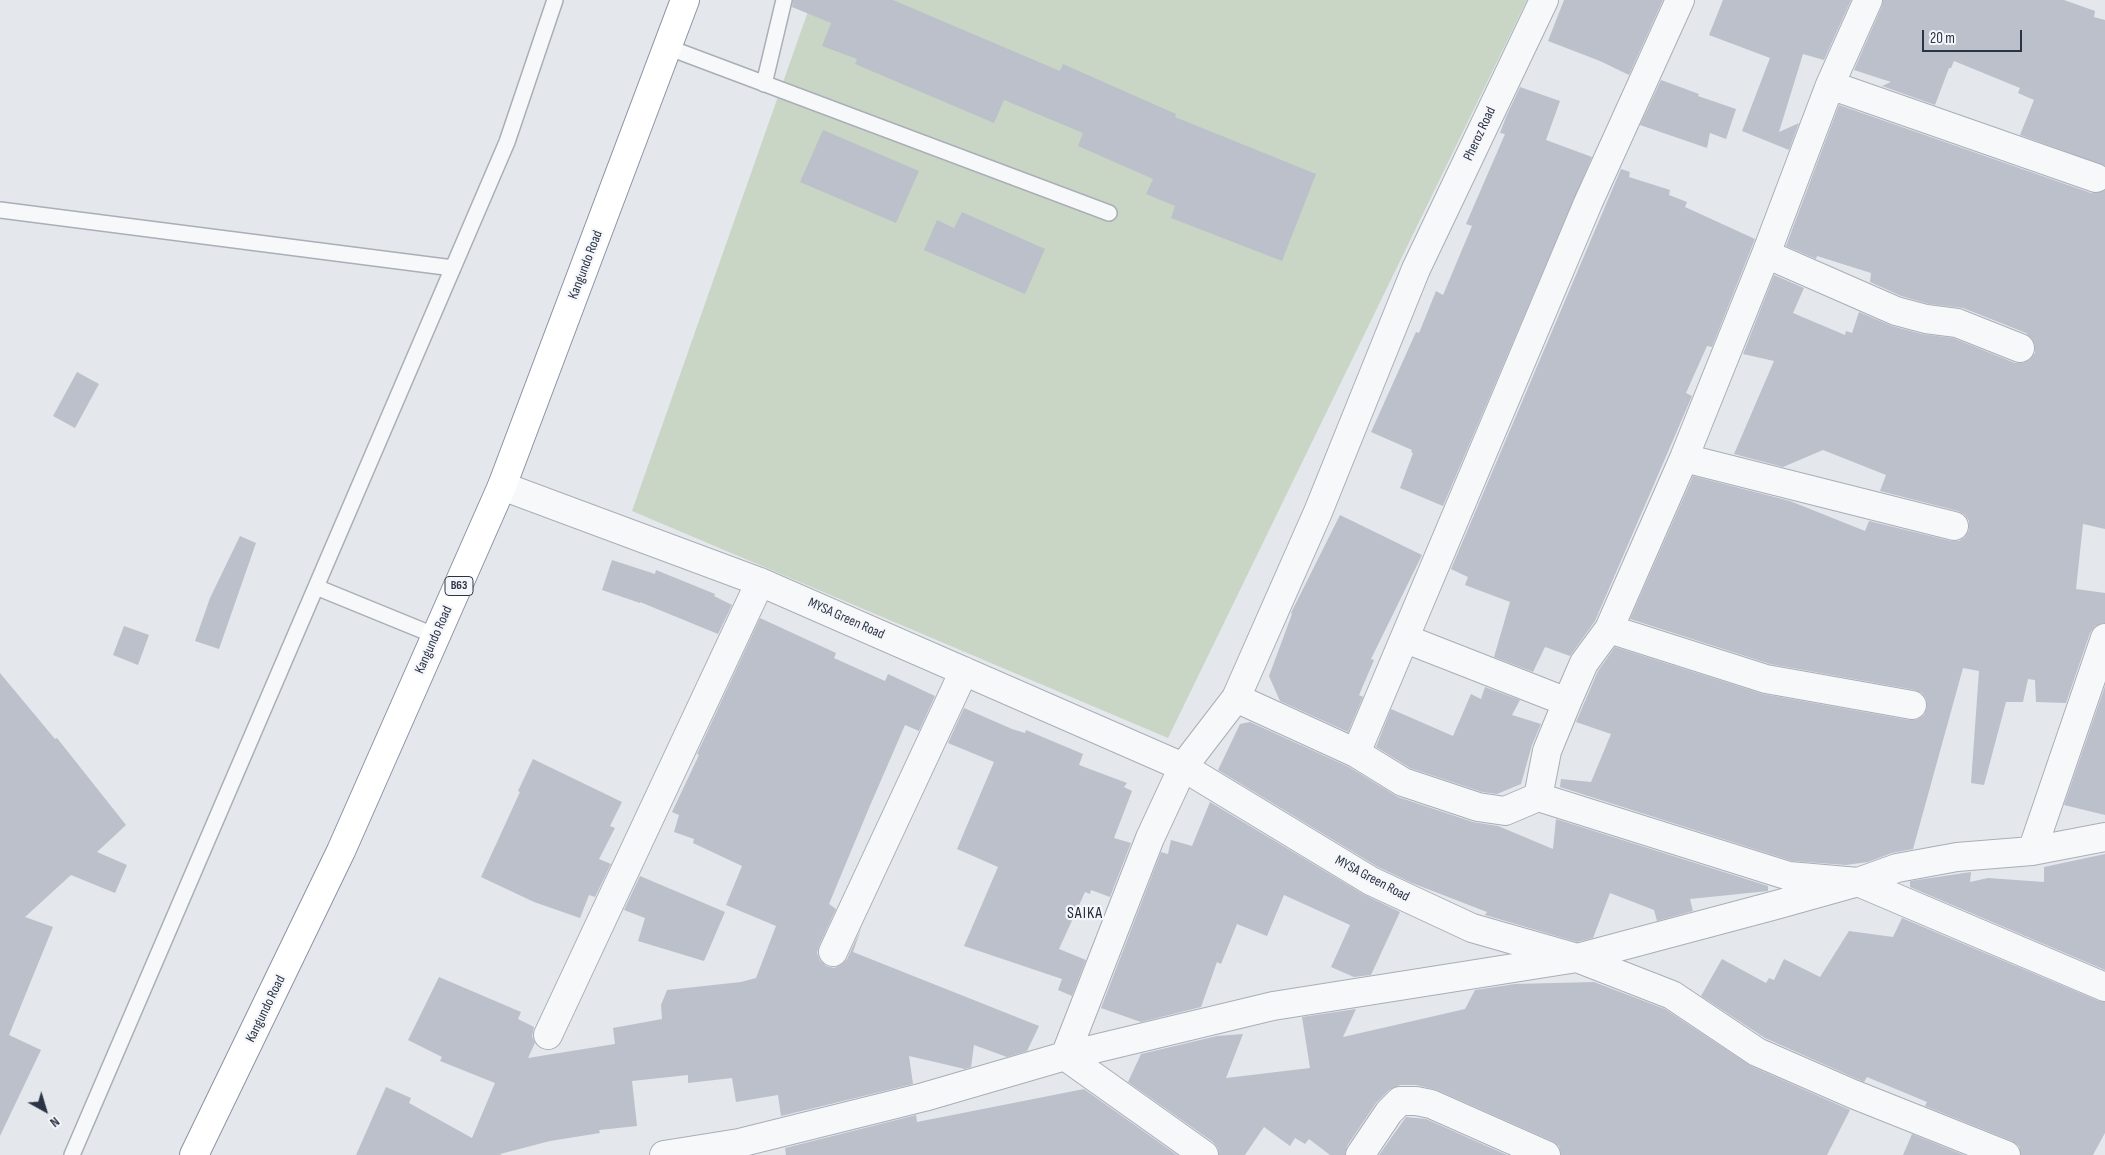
<!DOCTYPE html>
<html>
<head>
<meta charset="utf-8">
<style>
	body { margin:0 }
	#map { position:relative; width:2105px; height:1155px; overflow:hidden; background:#e4e7ec; font-family:"Sofia Sans Condensed",sans-serif }
	canvas { display:block }
	.north { position:absolute; left:20px; top:1085px; width:50px; height:50px; -webkit-text-stroke:4px #f4f6f9; paint-order:stroke; rotate:141deg; font-size:14px; font-weight:700; line-height:20px; text-align:center; color:#2b3445 }
	.north::after { content:''; display:block; margin:auto; width:18px; height:22px; background:#2b3445; clip-path:polygon(50% 0,100% 100%,50% 72%,0 100%) }
	.scale { position:absolute; left:1922px; top:30px; width:100px; height:22px; box-sizing:border-box; border:2px solid #2b3445; border-top:0; padding-left:6px; font-size:15px; line-height:18px; white-space:nowrap; color:#2b3445; -webkit-text-stroke:4px #f4f6f9; paint-order:stroke }
</style>
</head>
<body>
<div id="map">
<canvas width="2105" height="1155"></canvas>
<div class="north">N</div>
<div class="scale">20 m</div>
</div>
<script>
const ctx = document.querySelector('canvas').getContext('2d');
ctx.lineJoin = 'round';
function fill(path, color) { ctx.fillStyle = color; ctx.fill(path, 'evenodd'); }
function strokePath(path, color, width, dash) { ctx.strokeStyle = color; ctx.lineWidth = width; ctx.lineCap = dash ? 'butt' : 'round'; ctx.setLineDash(dash || []); ctx.stroke(path); }
function drawText(font, color, halo, rows, align = 'center') {
  ctx.font = font + ' "Sofia Sans Condensed",sans-serif'; ctx.lineWidth = 4.5; ctx.setLineDash([]); ctx.textBaseline = 'middle'; ctx.strokeStyle = halo; ctx.fillStyle = color; for (const [text, x, y, turn = 0] of rows) {
    ctx.save(); ctx.translate(x, y); ctx.rotate((+turn || 0) * Math.PI / 180); ctx.textAlign = isNaN(turn) ? turn : align; if (halo) ctx.strokeText(text, 0, 0); ctx.fillText(text, 0, 0); ctx.restore();
  }
}
fill(new Path2D(`
	M812 0H1527L1168 738 632 511Z`), '#c9d6c5');
fill(new Path2D(`
	M793 0H893L1060 71 1063 64 1176 114 1175 117 1316 174 1282 261 1171 218 1175 206 1146 194 1153 179 1078 146 1083 133 1004 100 994 123 855 64 857 59 822 46 831 23 792 7Z
	M1564 0H1663L1629 75 1600 61 1548 41Z
	M1723 0H1851L1824 60 1803 54 1779 132 1799 123 1789 150 1742 131 1770 58 1709 35Z
	M1883 0H2064L2095 11 2094 17 2105 20V166L2020 135 2034 100 2018 93 2020 88 1954 61 1951 68H1949L1935 105 1882 86 1891 82 1854 70 1882 6Z
	M1661 80 1699 94 1698 96 1736 109 1726 139 1710 133 1707 148 1640 125Z
	M1520 87 1560 101 1546 140 1592 157 1443 506 1400 488 1413 453 1411 452 1412 450 1371 432 1416 332 1419 333 1436 291 1443 295 1472 226 1466 224 1505 134 1500 133 1506 117Z
	M1839 105 2091 193H2098L2105 190V529L2083 524 2076 589 2105 593V623L2095 626 2090 633 2066 703 2036 702 2035 680 2028 679 2023 702H2006L1984 785 1971 783 1979 671 1963 668 1913 849 1892 853 1868 862 1846 865 1792 861 1560 787 1561 779 1591 782 1611 734 1576 722 1598 671 1615 647 1763 694 1909 720 1918 719 1924 715 1927 708 1926 699 1922 693 1915 690 1770 664 1630 619 1693 476 1790 501 1865 531 1869 521 1951 541H1959L1965 537 1969 530V521L1965 515 1958 511 1880 491 1886 475 1823 450 1783 467 1734 454 1774 361 1743 354 1774 275 1804 288 1793 313 1845 335 1846 331 1852 333 1859 312 1892 326 1922 334 1953 338 2015 363H2023L2029 360 2035 353V345L2032 339 2026 333 1963 308 1929 304 1901 296 1870 282 1871 273 1817 256 1816 259 1786 246Z
	M823 130 919 171 896 223 800 182Z
	M1621 169 1630 172 1629 177 1670 190 1669 195 1687 202 1685 207 1755 239 1712 347 1707 346 1686 393 1692 396 1595 621 1570 656 1545 647 1533 672 1494 657 1510 602 1465 585 1468 577 1451 569Z
	M962 212 1045 249 1025 294 924 250 937 220 954 228Z
	M77 372 99 384 75 428 53 416Z
	M1340 515 1422 555 1371 659 1374 660 1359 695 1363 697 1348 732 1280 701 1269 676 1292 614 1291 613Z
	M240 536 256 543 219 649 195 641 210 598Z
	M612 560 655 574 656 570 715 594 714 596 732 605 718 634 640 602V603L602 590Z
	M760 618 836 653 834 658 885 681 888 674 935 696 919 731 905 725 869 808 829 904 836 909 819 946 817 953 820 961 826 966 834 968 842 964 847 959 861 929 853 952 1039 1026 1027 1051 1007 1057 974 1045 971 1067 965 1069 909 1056 913 1084 781 1116 778 1095 736 1102 732 1078 688 1083V1075L632 1081 637 1126 599 1130 600 1133 550 1141 500 1154 502 1155H356L386 1087 411 1098 409 1103 472 1138 495 1083 440 1061 442 1057 408 1040 439 977 521 1012 518 1019 534 1027 532 1036 535 1043 528 1058 615 1044 613 1028 662 1019 661 1005 667 990 741 982 756 978 776 926 726 905 742 866 693 843 694 839 674 832 679 815 672 812 699 755 697 754Z
	M124 626 149 635 138 665 113 655Z
	M0 673 55 739 57 738 126 825 97 852 127 865 115 893 71 875 25 917 53 927 9 1035 41 1050 0 1136Z
	M2105 686V815L2064 805Z
	M1485 687 1520 700 1512 715 1541 724 1532 745 1521 784 1497 794 1482 792 1410 768 1376 747 1391 709 1453 736 1471 694 1481 699Z
	M964 708 1012 729 1025 733 1026 730 1083 754 1079 765 1127 783 1124 787 1132 791 1114 838 1131 843 1110 897 1091 890 1090 894 1085 892 1059 949 1086 960 1072 996 1058 990 1062 979 964 946 998 867 957 849 994 762 948 743Z
	M1250 722 1349 767 1398 797 1473 822 1498 826 1553 849 1556 819 1768 886V891L1690 899 1693 911 1657 921 1654 910 1610 893 1593 938 1577 942 1485 915 1487 912 1412 883 1378 867 1218 770 1240 724Z
	M533 759 622 802 610 826 615 828 599 859 611 864 595 897 589 895 580 918 534 902 481 877 520 792 518 791Z
	M1210 802 1363 894 1400 912 1371 975 1354 977 1331 967 1350 925 1284 895 1267 936 1237 924 1221 964 1217 962 1201 1007 1141 1022 1101 1008 1161 852 1168 854 1171 840 1192 846Z
	M2105 854V970L1910 887V881L1971 872 1970 882 1988 878 2044 882V867Z
	M640 876 725 912 704 961 638 941 645 918 624 910Z
	M1902 918 2099 1001 2105 1002V1133L2093 1155H2021L2019 1146 2012 1141 1925 1106 1927 1102 1867 1077 1864 1082 1765 1038 1701 996 1722 959 1766 983 1769 978 1774 980 1784 959 1820 977 1849 931 1893 937Z
	M1594 982 1665 1009 1751 1066 1850 1110 1827 1155H1561L1559 1146 1552 1141 1437 1090 1416 1085H1400L1389 1090 1376 1103 1347 1146 1345 1155H1330L1309 1139 1305 1144 1295 1138 1290 1146 1264 1127 1245 1155H1219L1218 1148 1213 1142 1128 1082 1141 1054 1217 1036 1243 1034 1226 1078 1310 1068 1302 1017 1356 1009 1343 1037 1465 1009 1475 990 1515 984Z
	M1084 1089 1177 1155H786L785 1148 916 1115 917 1122Z
	M1406 1117 1426 1119 1507 1155H1379Z
	M1912 1134 1964 1155H1903Z`), '#bbc0ca');
const service = new Path2D(`
	M667 47 1109 213
	M764 84 784 0
	M0 210 453 268
	M316 587 436 636
	M72 1155 507 142 555 0`);
const minor = new Path2D(`
	M1830 85 2096 178
	M1766 254 1896 311 1926 319 1957 323 2020 348
	M1684 458 1954 526
	M502 486 760 582 1183 767 1371 881 1472 928 1577 958 1672 995 1757 1052 1853 1094 2006 1155
	M1609 629 1766 679 1912 705
	M1406 639 1567 702
	M1236 698 1356 753 1403 782 1478 807 1505 811 1538 797 1547 751 1567 702 1584 663 1609 629 1684 458 1766 254 1830 85 1868 0
	M1356 753 1588 203 1680 0
	M1538 797 1789 876 1858 882 2105 987
	M2032 851 2105 638
	M833 952 964 671
	M548 1035 760 582
	M664 1155 739 1143 924 1097 1065 1056 1273 1006 1577 958 1776 905 1858 882 1897 868 1957 857 2032 851 2105 837
	M1204 1155 1065 1056 1150 838 1183 767 1236 698 1318 512 1416 269 1544 0
	M1360 1155 1389 1112 1400 1101H1416L1431 1104 1546 1155`);
const trunk = new Path2D(`
	M194 1155 341 851 502 486 685 0`);
strokePath(service, '#a9aeb7', 18);
strokePath(minor, '#a9aeb7', 30);
strokePath(trunk, '#8b94a3', 30);
strokePath(service, '#f7f8fa', 15);
strokePath(minor, '#f7f8fa', 28);
strokePath(trunk, '#fff', 28);
for (const [x, y, w] of [
	[459,586,28]
]) { const box = new Path2D(); box.roundRect(x - w / 2, y - 9.5, w, 19, 4); ctx.fillStyle = '#f4f6f9'; ctx.fill(box); strokePath(box, '#2b3445', 1); }
drawText('bold 12px', '#2b3445', null, [
	["B63",459,586]
]);
drawText('14px', '#2b3445', '#f4f6f9', [
	["Pheroz Road",1480,134,-65],
	["Kangundo Road",586,265,-69],
	["MYSA Green Road",846,619,24],
	["Kangundo Road",434,640,-66],
	["MYSA Green Road",1372,879,28],
	["Kangundo Road",266,1009,-64]
]);
ctx.letterSpacing = '1px';
drawText('16px', '#1d2536', '#f4f6f9', [
	["SAIKA",1085,914]
]);
ctx.letterSpacing = '0px';
</script>
</body>
</html>
